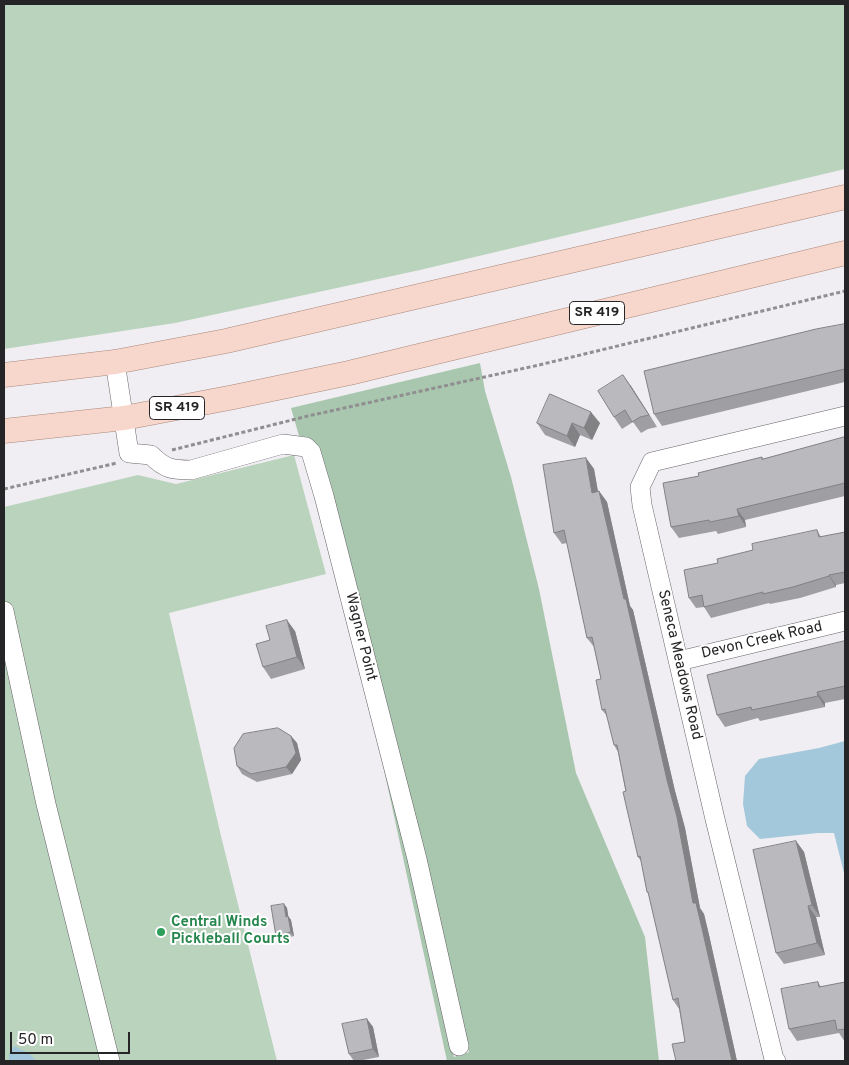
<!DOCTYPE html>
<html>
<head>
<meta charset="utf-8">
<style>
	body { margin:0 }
	#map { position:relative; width:849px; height:1065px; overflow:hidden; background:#f0eef2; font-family:Overpass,sans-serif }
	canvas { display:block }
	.frame { position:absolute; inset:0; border:5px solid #252426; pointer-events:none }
	.scale { position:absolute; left:10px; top:1032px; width:120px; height:22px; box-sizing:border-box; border:2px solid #252426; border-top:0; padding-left:6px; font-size:15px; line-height:18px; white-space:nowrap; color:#252426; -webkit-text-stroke:4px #fff; paint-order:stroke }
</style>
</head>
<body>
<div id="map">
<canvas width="849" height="1065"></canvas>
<div class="frame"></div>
<div class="scale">50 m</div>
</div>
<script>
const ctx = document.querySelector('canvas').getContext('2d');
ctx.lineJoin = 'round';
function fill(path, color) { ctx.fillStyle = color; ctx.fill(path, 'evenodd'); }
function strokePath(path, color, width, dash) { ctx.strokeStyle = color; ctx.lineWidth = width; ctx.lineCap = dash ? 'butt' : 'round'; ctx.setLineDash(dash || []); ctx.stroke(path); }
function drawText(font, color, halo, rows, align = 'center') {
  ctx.font = font + ' Overpass,sans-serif'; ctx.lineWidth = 4; ctx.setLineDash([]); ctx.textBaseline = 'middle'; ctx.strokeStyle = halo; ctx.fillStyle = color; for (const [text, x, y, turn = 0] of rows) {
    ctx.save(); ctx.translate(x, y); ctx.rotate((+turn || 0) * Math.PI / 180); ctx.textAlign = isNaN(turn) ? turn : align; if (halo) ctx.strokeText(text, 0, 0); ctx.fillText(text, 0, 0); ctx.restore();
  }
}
fill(new Path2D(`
	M4 4H845V169L420 270 175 323 4 349Z
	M294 455 326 574 169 613 221 836 277 1061H4V507L138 475 176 484Z`), '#bad3bd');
fill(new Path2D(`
	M480 363 485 391 511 477 539 589 576 773 645 937 659 1061H447L378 742 409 862 454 1057 469 1052 424 857 312 440 308 437 299 436 291 408Z`), '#a9c7ae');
fill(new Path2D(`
	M845 741V877L834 833H818L760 839 747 826 743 804 745 776 759 759 819 748Z
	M14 1046 30 1054 36 1061H9V1054Z`), '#a4c8db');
const minor = new Path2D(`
	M115 362 129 453 151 455C165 469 172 470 191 470L283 444 306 447 311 452 324 496 417 859 459 1046
	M4 611 46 804 110 1061
	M679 661 845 621
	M776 1061 774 1059 715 819 642 505 640 487 652 462 845 416`);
const major = new Path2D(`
	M4 375 115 362 226 341 845 197
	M4 431 124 418 234 397 349 373 845 253`);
strokePath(minor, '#676569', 20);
strokePath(major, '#aa877c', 25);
strokePath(new Path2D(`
	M172 450 308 416 539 365 845 291
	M4 489 117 463`), '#908e91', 3, [4, 2.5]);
strokePath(minor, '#fff', 19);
strokePath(major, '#f7d7cc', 24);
fill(new Path2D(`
	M845 324V382L662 426 654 414Z
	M631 386 657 427 648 429 641 433 633 422 622 429 614 417Z
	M537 423H600L592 440 580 435 575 447 545 435Z
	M845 437V496L745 520 746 527 718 534 716 531 679 538 671 527 699 476 762 457 763 459Z
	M586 458 594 469 598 491H599L607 502 630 606 633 610 675 791 685 828 700 908 704 914 709 935 737 1061H676L685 1042 679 1009 673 1000 649 895 647 892 641 861 638 857 618 752 614 745 607 716 602 710 601 679 594 647 587 638 567 543 562 544 554 533Z
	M817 530 821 537 845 532V583L836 585V587L800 598 770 604 769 603 711 618 704 607 696 608 689 598 718 563 753 550Z
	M295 631 305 669 271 679 263 667 270 640Z
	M845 641V699L825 703V707L760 721 758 718 725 727 717 715Z
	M291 736 297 743 301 760 292 774 257 782 242 774 237 766Z
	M796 841 804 852 820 917H816L825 955 784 964 776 953Z
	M284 904 287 908 288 916 291 920 294 936 279 940 276 936Z
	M818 982 821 987 845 982V1042L839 1033 797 1041 789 1029Z
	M367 1019 373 1027 379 1057 358 1061H354L349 1054Z`), '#9f9fa3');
fill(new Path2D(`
	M623 375 631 386 657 427 649 415Z
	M591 412 600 423 592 440 584 428Z
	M572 423 580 435 575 447 567 436Z
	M586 458 594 469 600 504 592 493Z
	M599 491 607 502 630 606 633 610 675 791 685 828 700 908 704 914 709 935 737 1061H732L693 903 667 780Z
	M737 509 745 520 746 527 739 516Z
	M829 575 836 585V587L829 576Z
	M287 620 295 631 305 669 297 657Z
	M817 692 825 703V707L818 696Z
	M291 736 297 743 301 760 292 774 286 767Z
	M796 841 804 852 820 917 812 905Z
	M284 904 287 908 289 921 286 917Z
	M808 906 816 917 825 955 817 943Z
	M288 916 291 920 294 936 291 932Z
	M367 1019 373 1027 379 1057 373 1049Z`), '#828285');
const building = new Path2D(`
	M845 324V369L654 414 644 371 816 329Z
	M623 375 649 415 640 417 632 422 625 410 614 417 598 391Z
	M550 394 591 412 584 428 572 423 567 436 537 423Z
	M845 437V483L737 509 739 516 710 522 709 520 671 527 663 483 699 476 698 473 762 457V459Z
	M586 458 592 493 599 491 624 599H626L667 780 677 817 693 903H696L701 924 732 1061H676L672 1044 685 1042 678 998 673 1000 648 892H647L640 856 638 857 623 792 626 791 617 745H614L605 709 602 710 596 680 601 679 592 637 587 638 564 530 554 533 543 465Z
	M817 530 819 537 845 532V572L829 575V576L793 587 763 594V592L704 607 702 595 689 598 684 570 718 563 717 559 753 550 752 544Z
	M287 620 297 657 263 667 256 644 270 640 266 626Z
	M845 641V686L817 692 818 696 752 710 751 707 717 715 707 675 790 654Z
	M278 728 291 736 296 753 286 767 251 774 237 766 234 748 243 734Z
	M796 841 812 905 808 906 817 943 776 953 753 850Z
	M284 904 286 917 288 916 291 932 276 936 271 906Z
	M818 982 819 987 845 982V1029L837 1030 835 1020 789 1029 781 989Z
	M367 1019 373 1049 349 1054 342 1024Z`);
fill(building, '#b9b9be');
strokePath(building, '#828285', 1);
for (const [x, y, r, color] of [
	[161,932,5,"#2e9e5b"]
]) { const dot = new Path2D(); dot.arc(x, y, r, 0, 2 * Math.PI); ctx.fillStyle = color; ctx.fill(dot); strokePath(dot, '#fff', 2); }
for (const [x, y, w] of [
	[597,313,55],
	[177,408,55]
]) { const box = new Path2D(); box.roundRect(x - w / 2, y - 11.5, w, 23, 4); ctx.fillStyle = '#fff'; ctx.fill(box); strokePath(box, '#252426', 1); }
drawText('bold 14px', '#252426', null, [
	["SR 419",597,313],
	["SR 419",177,408]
]);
drawText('15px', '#252426', '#fff', [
	["Wagner Point",360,637,76],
	["Devon Creek Road",762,641,-13],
	["Seneca Meadows Road",679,665,77]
]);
drawText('bold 15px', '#27864d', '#fff', [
	["Central Winds",171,923],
	["Pickleball Courts",171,940]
], 'left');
</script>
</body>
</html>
